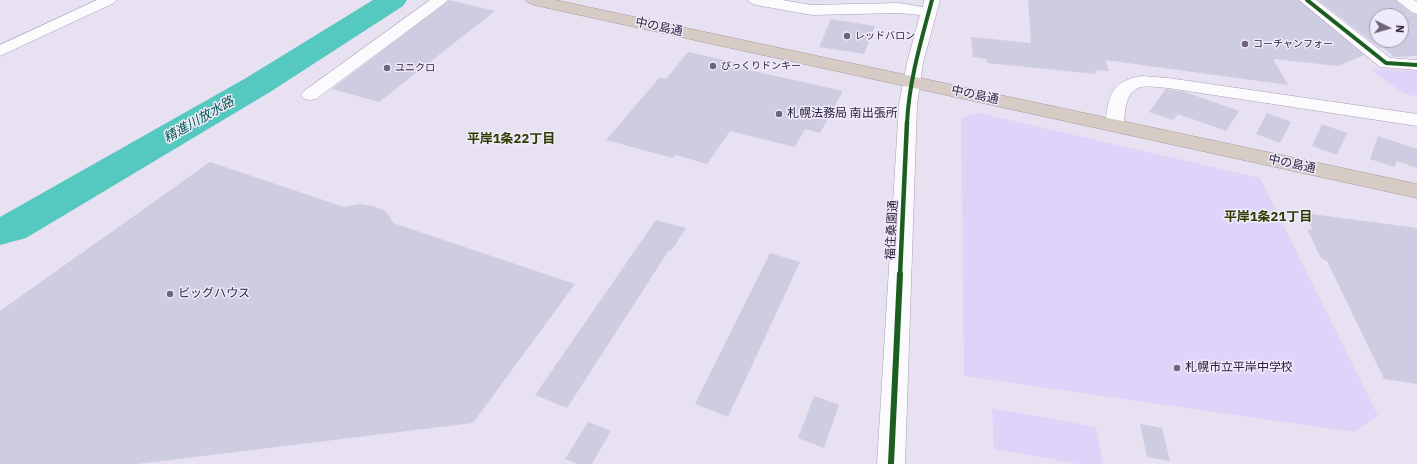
<!DOCTYPE html>
<html>
<head>
<meta charset="utf-8">
<style>
	body { margin:0 }
	#map { position:relative; width:1417px; height:464px; overflow:hidden; background:#e7e1f2; font-family:"IBM Plex Sans",sans-serif }
	canvas { display:block }
	.north { position:absolute; left:1369px; top:8px; width:40px; height:40px; box-sizing:border-box; background:#f0ebfa; border:1px solid #a19aae; border-radius:50%; rotate:95deg; font-size:11px; font-weight:700; line-height:16px; text-align:center; color:#2b213c }
	.north::after { content:''; display:block; margin:auto; width:14px; height:18px; background:#6d647c; clip-path:polygon(50% 0,100% 100%,50% 72%,0 100%) }
</style>
</head>
<body>
<div id="map">
<canvas width="1417" height="464"></canvas>
<div class="north">N</div>
</div>
<script>
const ctx = document.querySelector('canvas').getContext('2d');
ctx.lineJoin = 'round';
function fill(path, color) { ctx.fillStyle = color; ctx.fill(path, 'evenodd'); }
function strokePath(path, color, width, dash) { ctx.strokeStyle = color; ctx.lineWidth = width; ctx.lineCap = dash ? 'butt' : 'round'; ctx.setLineDash(dash || []); ctx.stroke(path); }
function drawText(font, color, halo, rows, align = 'center') {
  ctx.font = font + ' "IBM Plex Sans","Noto Sans JP",sans-serif'; ctx.lineWidth = 3; ctx.setLineDash([]); ctx.textBaseline = 'middle'; ctx.strokeStyle = halo; ctx.fillStyle = color; for (const [text, x, y, turn = 0] of rows) {
    ctx.save(); ctx.translate(x, y); ctx.rotate((+turn || 0) * Math.PI / 180); ctx.textAlign = isNaN(turn) ? turn : align; if (halo) ctx.strokeText(text, 0, 0); ctx.fillText(text, 0, 0); ctx.restore();
  }
}
fill(new Path2D(`
	M1370 69 1417 71V97L1403 93Z
	M979 113 1260 178 1378 416 1354 432 964 376 961 118Z
	M992 408 1096 427 1103 464H1079L994 449Z`), '#e0d3f9');
fill(new Path2D(`
	M373 0H407L403 6 270 92 26 238 0 245V217L246 78Z`), '#55c9bf');
fill(new Path2D(`
	M449 0 495 11 379 102 332 89Z
	M1028 0H1298L1364 55 1338 66 1273 59 1288 85 1105 60 1109 71 1095 70 1096 74 987 63 986 59 973 57 971 37 1031 43Z
	M1318 0H1395L1411 13 1417 15V56L1394 57 1382 47 1380 48ZM1377 16H1401V40H1377Z
	M831 19 875 26 864 54 819 47Z
	M688 52 738 63 735 67 843 91 820 133 805 129 795 147 730 131 707 164 676 155 673 158 606 140 660 77 666 79Z
	M1166 89 1185 92 1239 111 1226 131 1178 114 1173 120 1149 112Z
	M1267 113 1291 122 1280 143 1256 134Z
	M1322 124 1347 133 1337 155 1312 146Z
	M1378 136 1417 149V168L1397 161 1394 167 1370 159Z
	M210 162 344 207 359 204 372 206 384 210 390 217 393 223 575 284 473 423 137 464H0V311Z
	M1304 213 1417 228V384L1384 379 1327 261 1321 258 1307 229 1313 230Z
	M656 220 686 228 671 251 669 250 567 408 535 395Z
	M770 253 800 262 728 417 695 404Z
	M814 396 839 405 824 448 798 438Z
	M588 422 611 431 592 464H577L565 459Z
	M1140 424 1162 428 1170 461 1147 457Z`), '#cdcce1');
const minor = new Path2D(`
	M97 0H117L114 3 0 56V45Z
	M430 0H448L445 3 316 99 310 100 304 99 301 95 304 91Z
	M748 0H782L812 5 899 3 923 7 924 0H940L923 63 917 105 905 464H877L899 105 907 63 920 15 899 13 812 15 756 5 751 3Z
	M1299 0H1316L1390 58 1417 60V70L1380 67Z
	M1396 0H1414L1417 2V14L1412 12Z
	M1142 76 1168 78 1417 114V126L1168 88C1143 86 1130 81 1125 111 1124 117 1125 123 1121 129L1114 131 1107 129 1105 125C1109 96 1110 81 1142 76Z`);
const highway = new Path2D(`
	M526 0H555L1417 184V198L534 5 529 3Z`);
strokePath(minor, '#a79fb3', 1);
strokePath(highway, '#a69898', 1);
fill(minor, '#fbfafd');
fill(highway, '#d6ccc5');
strokePath(new Path2D(`
	M1307 0 1386 63 1417 65
	M907 123C909 81 921 41 932 0`), '#1b5e20', 4);
strokePath(new Path2D(`
	M900 275 907 122`), '#1b5e20', 4.5);
strokePath(new Path2D(`
	M891 464 900 274`), '#1b5e20', 6);
for (const [x, y, r, color] of [
	[847,36,4,"#6d647c"],
	[1245,44,4,"#6d647c"],
	[713,66,4,"#6d647c"],
	[387,68,4,"#6d647c"],
	[779,114,4,"#6d647c"],
	[170,294,4,"#6d647c"],
	[1177,368,4,"#6d647c"]
]) { const dot = new Path2D(); dot.arc(x, y, r, 0, 2 * Math.PI); ctx.fillStyle = color; ctx.fill(dot); strokePath(dot, '#f0ebfa', 1.5); }
drawText('10px', '#2b213c', '#f0ebfa', [
	["レッドバロン",855,36],
	["コーチャンフォー",1253,44],
	["びっくりドンキー",721,66],
	["ユニクロ",395,68]
], 'left');
drawText('12px', '#2b213c', '#f0ebfa', [
	["中の島通",659,27,12],
	["中の島通",975,95,12],
	["中の島通",1292,164,12],
	["福住桑園通",892,230,-87]
]);
drawText('12px', '#2b213c', '#f0ebfa', [
	["札幌法務局 南出張所",787,114],
	["ビッグハウス",178,294],
	["札幌市立平岸中学校",1185,368]
], 'left');
drawText('italic 13px', '#00594e', '#f0ebfa', [
	["精進川放水路",199,120,-30]
]);
drawText('bold 13px', '#2f3a00', '#f0ebfa', [
	["平岸1条22丁目",511,139],
	["平岸1条21丁目",1268,217]
]);
</script>
</body>
</html>
